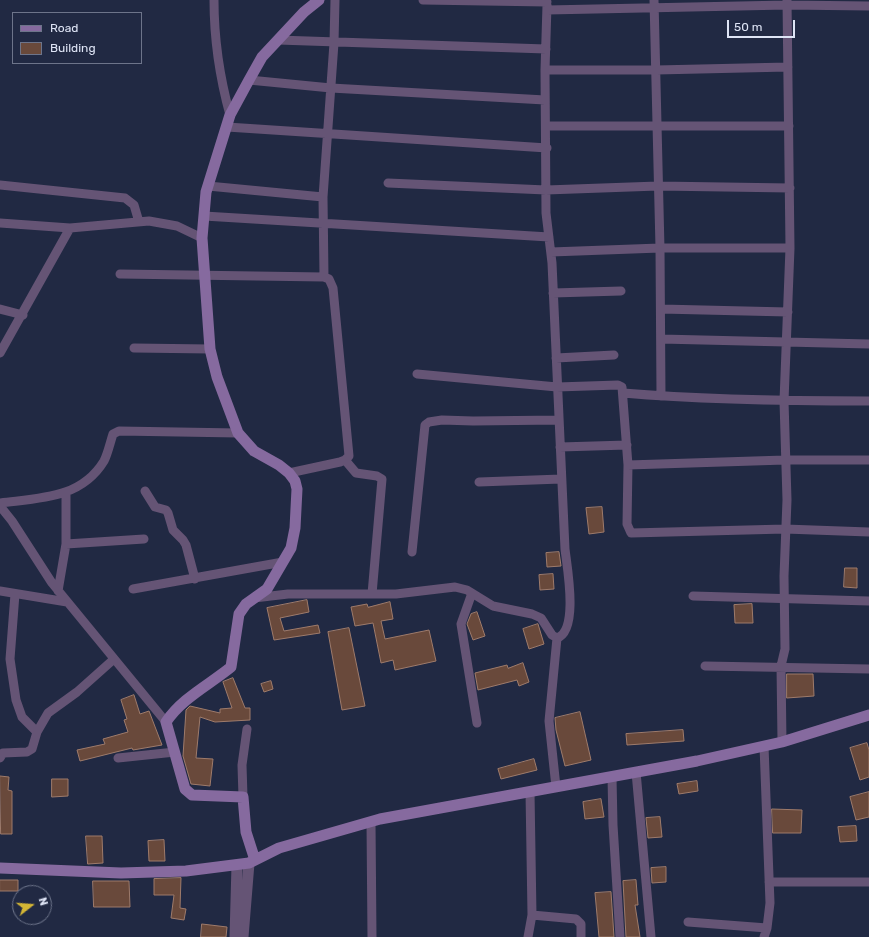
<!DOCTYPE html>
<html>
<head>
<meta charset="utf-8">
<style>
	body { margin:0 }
	#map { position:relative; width:869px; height:937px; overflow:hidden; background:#212943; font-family:Rubik,sans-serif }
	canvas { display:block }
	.legend { position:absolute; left:12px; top:12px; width:130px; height:52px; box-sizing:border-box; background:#212943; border:1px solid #6d748a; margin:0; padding:5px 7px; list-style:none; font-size:12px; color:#dee4f5 }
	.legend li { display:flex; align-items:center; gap:8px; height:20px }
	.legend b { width:20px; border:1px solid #6d748a }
	.north { position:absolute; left:12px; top:885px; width:40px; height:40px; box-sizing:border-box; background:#212943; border:1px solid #6d748a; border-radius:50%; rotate:73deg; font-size:11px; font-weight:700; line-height:16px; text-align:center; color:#dee4f5 }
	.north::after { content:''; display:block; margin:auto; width:14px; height:18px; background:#d4b635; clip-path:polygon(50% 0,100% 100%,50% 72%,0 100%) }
	.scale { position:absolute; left:727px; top:20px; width:68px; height:18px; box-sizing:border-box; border:2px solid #dee4f5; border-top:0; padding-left:5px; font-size:12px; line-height:14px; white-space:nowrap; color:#dee4f5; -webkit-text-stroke:3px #212943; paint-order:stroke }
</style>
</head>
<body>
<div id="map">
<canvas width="869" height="937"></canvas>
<ul class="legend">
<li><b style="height:5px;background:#866a9f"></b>Road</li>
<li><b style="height:11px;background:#69493b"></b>Building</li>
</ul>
<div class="north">N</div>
<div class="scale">50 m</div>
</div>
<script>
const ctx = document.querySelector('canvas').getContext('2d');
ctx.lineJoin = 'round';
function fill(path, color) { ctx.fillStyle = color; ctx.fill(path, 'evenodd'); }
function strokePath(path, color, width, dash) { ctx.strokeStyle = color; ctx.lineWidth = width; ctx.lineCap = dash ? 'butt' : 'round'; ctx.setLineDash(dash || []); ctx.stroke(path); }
const building = new Path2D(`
	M602 507 604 532 589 534 586 508Z
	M559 552 561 566 547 567 546 553Z
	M845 568H857V588L844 587Z
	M553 574 554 589 540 590 539 575Z
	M307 600 309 612 280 618 284 631 318 625 320 633 274 640 267 608Z
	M390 602 393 619 381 621 385 639 429 630 436 661 395 670 393 660 381 663 373 623 355 626 351 607 367 604 368 607Z
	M752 604 753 623H735L734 605Z
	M477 612 485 636 473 640 467 624 471 614Z
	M538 624 544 644 529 649 523 629Z
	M349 628 365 706 342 710 328 632Z
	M523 663 529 682 519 686 517 680 478 690 475 673 507 665 508 668Z
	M787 674H813L814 696 787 698Z
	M233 678 245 708H250V720L215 722 200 717 196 758 213 759 210 786 191 784 183 756 186 710 190 706 220 713V709L232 708 223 682Z
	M271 681 273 689 264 692 261 684Z
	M134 695 140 714 149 711 162 745 133 750 132 748 80 761 77 750 105 744 103 739 128 732 124 720 127 719 121 700Z
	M580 712 591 760 565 766 556 730 555 718Z
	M683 730 684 741 627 745 626 734Z
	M867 743 869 750V777L860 780 850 748Z
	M534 759 537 770 501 779 498 769Z
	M0 776 9 777 8 790 12 791V834H1Z
	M52 779H68V796L52 797Z
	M697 781 698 791 679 794 677 784Z
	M869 792V817L856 820 850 797Z
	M601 799 604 817 585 819 583 802Z
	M772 809 802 810 801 833H773Z
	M660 817 662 837 648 838 646 818Z
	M856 826 857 841 840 842 838 827Z
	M86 836H102L103 863 88 864Z
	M164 840 165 861H149L148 841Z
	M666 867V882L652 883 651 868Z
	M181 878 180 908 186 909 184 920 171 918 174 895H154V879Z
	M0 880H18V891H0Z
	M636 880 638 905H635L640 937H626L623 881Z
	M93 881H129L130 907H94Z
	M611 892 614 937H599L595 893Z
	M202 924 227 927 226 937H201Z`);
fill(building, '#69493b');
strokePath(building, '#9e7b6b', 1);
strokePath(new Path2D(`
	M214 0C214 41 219 75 230 115
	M423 0 547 2
	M654 0 660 248H790L784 401 787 500 784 576 785 649 781 666 782 742
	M787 0 790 248
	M547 10 787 5 869 6
	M278 40 546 49
	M545 70 547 5
	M249 80 331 88 545 100
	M546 126H789
	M227 127 547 148
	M388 183 546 190 658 186 790 188
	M0 185 125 198 134 205 139 222
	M208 186 323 197
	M204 216 549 237
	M0 223 70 228 149 221 177 226 202 238
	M551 252 660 248 661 396
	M120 274 324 277 329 279 333 288 349 456 345 460 340 462 289 473
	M324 277 323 197 334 43 335 0
	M553 293 621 291
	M0 309 23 315
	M661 309 788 312
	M661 339 869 344
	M134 348 210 349
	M0 353 70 228
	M556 358 614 355
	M417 374 557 387 618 385 622 387 628 465 627 524 631 533 785 529 869 532
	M623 393C705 400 787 401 869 401
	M560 447 627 445
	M345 460 356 473 377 476 382 479 372 594
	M628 465 785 460H869
	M479 482 561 479
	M145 491 155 507 166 510 168 513 173 530 183 540 186 545 195 579
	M0 503C39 498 81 499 104 461 108 453 110 443 113 434L119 431 238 433
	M0 506 12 521 52 583 166 722
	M66 544 144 539
	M412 552 425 425 429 422 442 420 473 421 559 420
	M133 589 283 562
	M0 591 67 602
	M58 591 66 544V493
	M472 593 461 624 477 723
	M15 594 10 659 16 700 22 717 37 732
	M693 596 869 601
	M254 598 288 594H396L455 587 467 590 493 606 532 614 541 618 552 635 557 638
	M705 666 869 669
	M764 746 770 903 767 928 764 937
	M0 758 3 753 27 752 32 749 37 732 48 713 77 692 114 659
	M118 758 175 752
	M636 772 651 937
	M612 777 613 825 620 937
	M556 787 549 721 557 638C579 631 567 567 565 549L552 263 546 213 545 70H656L788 67
	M243 797 242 765 247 729
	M371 822 372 937
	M769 882H869
	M532 915 576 919 581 924V937
	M688 922 767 928
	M528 937 532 915 530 792`), '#655475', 9);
strokePath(new Path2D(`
	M235 937 237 865
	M243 937 249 863`), '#655475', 11);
strokePath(new Path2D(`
	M255 860 246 832 243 797 192 795 185 789 166 722C182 698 209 685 231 667L239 614 246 604 267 589 291 548 295 528 297 489 295 481 289 473 279 465 254 451 238 433 217 377 210 349 202 238 206 192 230 115 249 80 262 57 304 12 319 0
	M0 868 121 873 186 871 249 863 279 848 380 819 697 761 782 742 869 715`), '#866a9f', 11);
</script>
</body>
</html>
